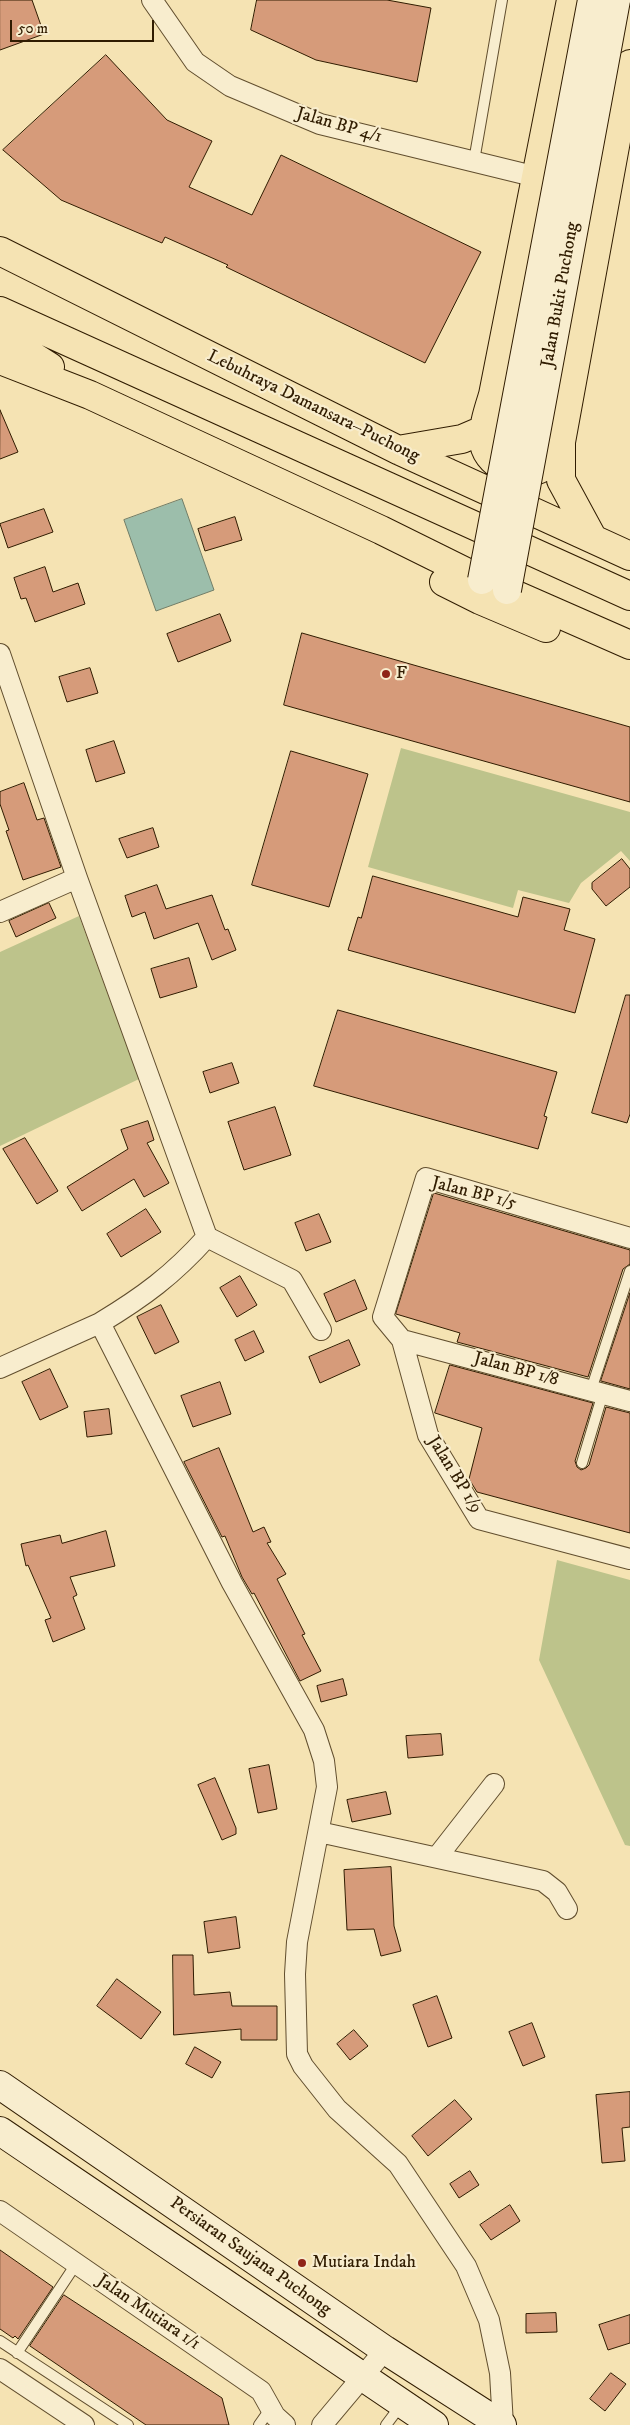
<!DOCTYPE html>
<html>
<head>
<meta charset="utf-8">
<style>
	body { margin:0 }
	#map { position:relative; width:630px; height:2425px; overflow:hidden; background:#f5e3b3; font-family:"IM FELL DW Pica",serif }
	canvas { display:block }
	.scale { position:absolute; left:10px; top:20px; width:144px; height:22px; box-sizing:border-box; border:2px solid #301c01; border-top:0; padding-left:6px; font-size:15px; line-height:18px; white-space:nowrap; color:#301c01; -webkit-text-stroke:4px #f8edce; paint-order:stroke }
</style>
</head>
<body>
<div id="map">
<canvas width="630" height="2425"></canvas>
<div class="scale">50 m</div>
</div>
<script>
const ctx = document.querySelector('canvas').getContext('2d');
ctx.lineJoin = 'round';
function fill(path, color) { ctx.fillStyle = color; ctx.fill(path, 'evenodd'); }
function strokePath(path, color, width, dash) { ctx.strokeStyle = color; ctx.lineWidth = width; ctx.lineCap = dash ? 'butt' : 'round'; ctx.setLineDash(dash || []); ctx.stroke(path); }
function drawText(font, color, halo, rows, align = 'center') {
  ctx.font = font + ' "IM FELL DW Pica",serif'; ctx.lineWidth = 4.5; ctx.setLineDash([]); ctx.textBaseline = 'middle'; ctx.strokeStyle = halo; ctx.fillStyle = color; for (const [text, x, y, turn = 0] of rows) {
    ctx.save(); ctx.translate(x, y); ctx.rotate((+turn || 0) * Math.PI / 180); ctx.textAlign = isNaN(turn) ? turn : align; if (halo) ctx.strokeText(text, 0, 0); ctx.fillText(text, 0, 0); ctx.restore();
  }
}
fill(new Path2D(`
	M401 748 630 812V861L621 851 581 883 569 903 518 890 513 908 368 867Z
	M79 916 139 1079 0 1146V952Z
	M557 1560 630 1580V1846L625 1845 539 1660Z`), '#bdc38b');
const water = new Path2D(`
	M182 499 214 590 156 611 124 520Z`);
fill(water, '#9cbeab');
strokePath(water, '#717d67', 1);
const building = new Path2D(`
	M0 0H32L44 34 0 50Z
	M257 0H387L431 8 417 82 316 60 251 30Z
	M106 55 167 120 212 141 189 187 252 215 281 155 481 252 425 363 226 267 228 265 165 237 162 243 61 200 3 150Z
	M0 410 18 452 0 459Z
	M44 509 53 532 8 548 0 524Z
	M235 517 242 540 205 551 198 529Z
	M45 567 53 592 78 583 85 604 35 622 26 598 21 599 14 578Z
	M220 614 231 641 178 662 167 634Z
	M302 633 630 727V802L284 705Z
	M90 668 98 693 67 702 59 677Z
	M114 741 125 773 96 782 86 750Z
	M291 751 368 774 329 907 252 885Z
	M24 783 37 820 44 818 61 867 23 880 6 831 9 830 0 804V792Z
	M153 828 159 847 127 858 119 839Z
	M622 859 630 869V887L606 906 592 889V883Z
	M373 876 518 917 523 897 570 909 564 930 595 939 575 1013 348 950 358 917 361 918Z
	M157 885 166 909 212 895 225 930 228 929 236 950 212 960 198 923 154 939 145 912 132 917 125 896Z
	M49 903 56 918 16 937 9 921Z
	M189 958 197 987 160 998 151 969Z
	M626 995H630V1114L627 1123 592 1113Z
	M338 1010 557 1072 544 1116 547 1117 538 1149 314 1086Z
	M232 1063 239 1083 210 1093 203 1072Z
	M275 1107 291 1155 244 1170 228 1122Z
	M148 1121 154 1140 147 1143 169 1183 144 1197 134 1179 82 1211 67 1187 128 1149 121 1130Z
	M25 1138 58 1191 37 1204 3 1149Z
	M434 1193 630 1250V1264L623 1269 588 1377 457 1342 460 1333 396 1314Z
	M146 1209 161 1232 121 1257 107 1234Z
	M319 1214 331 1242 306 1251 295 1223Z
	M240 1276 257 1305 237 1317 220 1288Z
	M355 1280 367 1309 336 1322 324 1294Z
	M630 1293V1389L601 1381Z
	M161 1305 179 1342 155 1354 137 1317Z
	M254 1331 264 1352 245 1361 235 1340Z
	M349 1340 360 1365 320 1383 309 1357Z
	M450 1365 593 1403 575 1461 577 1467 581 1470 586 1468 589 1465 606 1407 630 1413V1533L477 1492 469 1479 482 1428 435 1413Z
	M50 1369 68 1407 40 1420 22 1382Z
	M220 1382 231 1414 193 1427 181 1396Z
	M109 1409 112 1434 87 1437 84 1412Z
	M219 1448 253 1532 264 1527 271 1542 267 1543 286 1574 277 1579 305 1634 302 1635 321 1671 300 1681 254 1593 252 1594 242 1577 225 1536 222 1537 184 1462Z
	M106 1531 115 1566 70 1577 77 1595 73 1597 85 1629 53 1642 45 1620 51 1618 28 1565 26 1566 21 1544 60 1535 62 1543Z
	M343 1679 347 1695 321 1702 317 1686Z
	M441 1734 443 1755 408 1758 406 1736Z
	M269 1765 277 1809 258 1813 249 1769Z
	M215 1778 236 1828V1834L222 1840 198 1785Z
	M386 1792 391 1814 352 1822 347 1800Z
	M391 1867 394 1926 401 1951 381 1956 374 1929 347 1930 344 1870Z
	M236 1917 240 1948 208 1953 204 1922Z
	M173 1955H193L194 1995 230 1992 232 2006H277V2040H241V2029L174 2035Z
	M117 1979 161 2012 141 2039 97 2006Z
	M437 1996 452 2038 428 2047 413 2005Z
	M532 2023 545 2057 523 2066 509 2032Z
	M354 2030 368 2046 350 2060 337 2044Z
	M195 2047 221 2062 212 2078 186 2064Z
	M630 2092V2127L622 2128 625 2161 602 2163 596 2095Z
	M455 2100 472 2119 428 2156 412 2136Z
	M470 2171 479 2185 459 2198 450 2184Z
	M510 2205 520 2221 491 2240 480 2225Z
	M0 2250 53 2287 18 2339 15 2336 13 2338 0 2329Z
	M64 2295 222 2398 229 2425H146L30 2346Z
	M556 2313 557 2332 526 2333V2314Z
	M630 2315V2343L608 2350 599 2325Z
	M611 2373 626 2384 605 2411 590 2399Z`);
fill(building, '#d69b7a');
strokePath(building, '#301c01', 1);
const lane = new Path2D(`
	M474 161 502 0
	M591 1390 630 1271
	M582 1463 603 1393
	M0 2341 128 2425
	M17 2353 76 2264
	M259 2425 271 2408
	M386 2425 401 2405`);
const street = new Path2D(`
	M152 0 195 62 230 86 320 124 537 177
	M0 654 77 878 207 1237C173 1275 143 1297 100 1323L232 1583 314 1730 324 1761 327 1787 297 1942 295 1974 297 2054 303 2066 337 2109 398 2164 466 2266 489 2320 500 2373 503 2425
	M0 912 77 878
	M207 1237 292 1280 321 1330
	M630 1238 426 1178 383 1317 402 1340 428 1435 479 1519 630 1559
	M402 1340 630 1401
	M0 1368 100 1323
	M319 1832 543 1881 557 1892 567 1909
	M437 1857 494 1784
	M0 2211 261 2391 275 2416 285 2425
	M0 2369 84 2425
	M322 2425 385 2350`);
const secondary = new Path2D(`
	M0 2085 385 2350 502 2425
	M0 2131 434 2425`);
const highway = new Path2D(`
	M0 251 398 450 630 556
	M0 311 630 596
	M0 335 50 367
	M0 360 90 395 381 530 482 580 630 645
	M561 442C556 451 552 461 543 467 523 480 489 468 484 444 482 428 488 411 493 395L571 0
	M398 450 462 439 483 430
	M593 539 561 480V442L630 64
	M444 582 480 600 546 628`);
strokePath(lane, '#614e2e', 12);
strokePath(street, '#614e2e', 22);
strokePath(secondary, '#301c01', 30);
strokePath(highway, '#301c01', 30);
strokePath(lane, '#f8edce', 10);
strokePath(street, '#f8edce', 20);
strokePath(secondary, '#f8edce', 28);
strokePath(highway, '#f5e3b3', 28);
const secondaryBridge = new Path2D(`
	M482 580 592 0
	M507 590 616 0`);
strokePath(secondaryBridge, '#301c01', 30, []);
strokePath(secondaryBridge, '#f8edce', 28);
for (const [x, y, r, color] of [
	[386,674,5,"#8f2418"],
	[302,2263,5,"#8f2418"]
]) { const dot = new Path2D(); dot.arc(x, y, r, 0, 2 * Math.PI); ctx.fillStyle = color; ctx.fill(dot); strokePath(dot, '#f8edce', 2); }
drawText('18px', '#301c01', '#f8edce', [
	["Jalan BP 4/1",339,126,16],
	["Jalan Bukit Puchong",561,295,-80],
	["Lebuhraya Damansara–Puchong",313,407,26],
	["Jalan BP 1/5",474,1194,14],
	["Jalan BP 1/8",516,1370,15],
	["Jalan BP 1/9",454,1475,58],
	["Persiaran Saujana Puchong",250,2257,35],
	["Jalan Mutiara 1/1",148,2313,34]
]);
drawText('18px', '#301c01', '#f8edce', [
	["F",396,674],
	["Mutiara Indah",312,2263]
], 'left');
</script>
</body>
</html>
